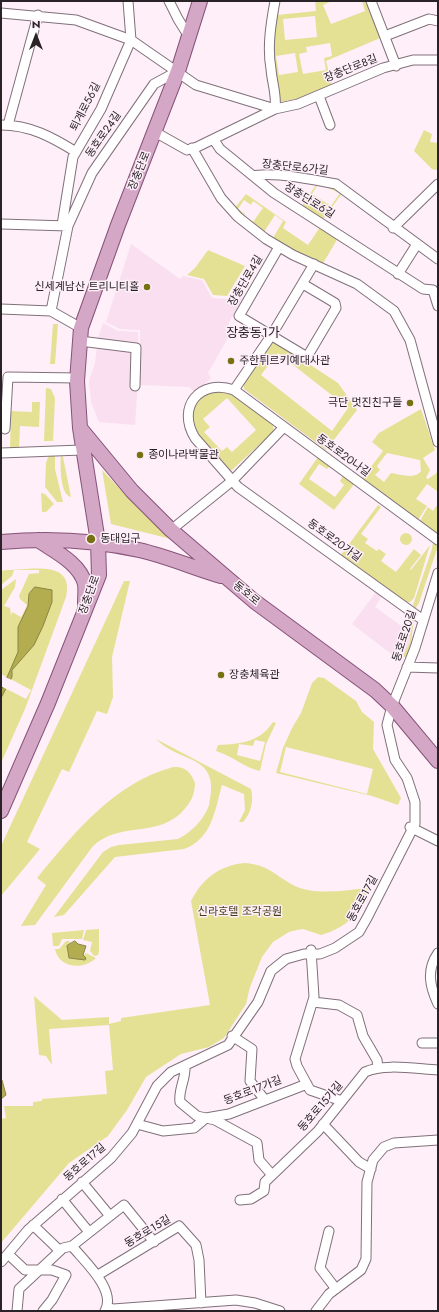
<!DOCTYPE html>
<html>
<head>
<meta charset="utf-8">
<style>
	body { margin:0 }
	#map { position:relative; width:439px; height:1312px; overflow:hidden; background:#feeff9; font-family:Jost,sans-serif }
	canvas { display:block }
	.frame { position:absolute; inset:0; border:2px solid #292327; pointer-events:none }
	.north { position:absolute; left:16px; top:16px; width:40px; height:40px; -webkit-text-stroke:3px #feeff9; paint-order:stroke; rotate:0deg; font-size:11px; font-weight:700; line-height:16px; text-align:center; color:#292327 }
	.north::after { content:''; display:block; margin:auto; width:14px; height:18px; background:#292327; clip-path:polygon(50% 0,100% 100%,50% 72%,0 100%) }
</style>
</head>
<body>
<div id="map">
<canvas width="439" height="1312"></canvas>
<div class="frame"></div>
<div class="north">N</div>
</div>
<script>
const ctx = document.querySelector('canvas').getContext('2d');
ctx.lineJoin = 'round';
function fill(path, color) { ctx.fillStyle = color; ctx.fill(path, 'evenodd'); }
function strokePath(path, color, width, dash) { ctx.strokeStyle = color; ctx.lineWidth = width; ctx.lineCap = dash ? 'butt' : 'round'; ctx.setLineDash(dash || []); ctx.stroke(path); }
function drawText(font, color, halo, rows, align = 'center') {
  ctx.font = font + ' Jost,"Noto Sans KR",sans-serif'; ctx.lineWidth = 3; ctx.setLineDash([]); ctx.textBaseline = 'middle'; ctx.strokeStyle = halo; ctx.fillStyle = color; for (const [text, x, y, turn = 0] of rows) {
    ctx.save(); ctx.translate(x, y); ctx.rotate((+turn || 0) * Math.PI / 180); ctx.textAlign = isNaN(turn) ? turn : align; if (halo) ctx.strokeText(text, 0, 0); ctx.fillText(text, 0, 0); ctx.restore();
  }
}
fill(new Path2D(`
	M131 244 180 279 183 276 202 280 212 298 229 299 234 292 243 297 226 328 229 336 208 373 211 378 195 393 189 387 140 385V330L120 329 106 322Z
	M103 323 118 331 138 332 139 365 135 425 99 422 91 402 89 381 95 363 98 338Z
	M376 592 382 596 375 607 410 632V643L402 658 398 659 352 624Z`), '#f9dff0');
fill(new Path2D(`
	M315 1H332L323 5 331 24 365 11 362 1H371L385 36 326 61 332 85 305 97 281 102C275 75 268 42 277 15L316 11ZM315 16 317 37 285 40 283 19ZM330 43 332 56 324 58 326 70 303 74 299 54 307 52 306 47ZM295 53 298 72 279 75 276 56Z
	M424 130 432 134 430 142 438 143V168L436 170 432 169 414 151Z
	M318 182 334 185 343 192 322 221 301 207ZM318 184 340 193 331 206 312 194Z
	M246 194 286 222 283 228 308 245 320 227 338 238 322 265 290 252 234 209ZM244 200 251 205 253 201 263 208 253 222 244 216 245 214 238 209ZM275 215 283 221 273 238 264 232Z
	M208 250 245 266 227 296 213 295 204 279 187 275 195 268Z
	M53 324H58L55 364H50Z
	M274 341 338 383 357 410 326 450 244 389V384ZM278 353 348 408 332 431 261 375Z
	M224 387 272 422 274 431 232 470 223 471 195 438 188 411 197 395ZM227 398 256 430 232 452 227 447 222 451 204 432 210 427 203 419Z
	M46 388 51 389 55 398 53 441H44Z
	M32 402H40L39 427 20 426 19 449 10 448 11 411 32 412Z
	M421 409 435 450 423 458 430 470 426 478 428 479 438 472V489L437 491 427 484 416 499 427 506 418 520 361 480 383 451 372 442 379 433ZM387 453 420 460 421 471C415 480 400 474 391 473L384 482 375 475 380 470 377 466Z
	M61 454 63 457 71 497C60 495 60 465 61 454Z
	M49 455H55V469L63 502H57L45 487 46 463Z
	M318 457 355 483 334 510 299 484ZM319 464 327 469 329 467 343 476 340 481 344 485 335 497 309 479Z
	M102 470 138 508 171 539 111 524Z
	M41 493 45 494 54 504 46 512H42Z
	M378 505 381 507 361 534 368 539 365 543 377 551 379 549 386 554 381 561 396 572 414 549 421 555 410 569 411 570 430 545 414 598 410 602H405L338 559Z
	M436 506 438 507V535L421 524V519L428 507 433 511Z
	M400 539a6 6 0 1 1 12 0a6 6 0 1 1-12 0Z
	M433 541 437 543V549L419 603 415 609 413 605 432 549Z
	M7 570C30 570 75 559 66 597L25 709 1 763V686L26 699 31 690 1 674V590L16 579 15 587 4 606 10 608 11 616 12 612 21 617 27 605 20 599 19 596 29 574 39 573V570H14L12 576 1 585V571Z
	M124 581H130L112 657 113 697 107 714 97 711 69 772 62 769 27 842 40 849 1 896V846Z
	M411 616 414 618 411 643 406 658 403 656 410 642Z
	M318 677 324 678 356 701 362 712 374 722 373 749 401 798 398 805 372 796 276 773 283 748 292 728 301 713 312 683ZM286 747 373 769 367 794 280 772Z
	M273 722 276 723 266 744 260 771C243 767 233 756 216 751L218 745C241 744 260 742 273 722ZM255 740 265 742 260 761 237 755 239 744 253 746Z
	M156 739 251 789C254 800 251 814 243 822H239L245 810 244 794 222 785C215 810 212 839 184 849L115 857 64 915 54 917 103 852 111 847 119 845 178 839C191 833 205 818 209 805 221 753 182 765 156 739Z
	M173 767C185 766 191 772 195 783 195 795 190 804 181 813 156 837 119 822 93 846L35 925 21 926 46 885 37 878C74 833 114 783 173 767Z
	M245 863C270 865 275 876 295 886 318 896 346 890 369 888 361 912 347 928 321 935L303 929 297 930 289 932 273 942 262 957 250 987 246 1004 224 1038 209 1047 181 1054 146 1077 127 1110 108 1136 69 1163 1 1243V1119L6 1118 4 1106H33V1102L42 1101V1099L107 1094 105 1071 113 1070 109 1025 49 1029 52 1065 46 1056 39 1055 34 996 62 1020 109 1017V1024L121 1021V1018L210 1005 191 901C202 879 220 865 245 863Z
	M99 929V952L98 955 94 956 90 951 92 942 83 940 86 930Z
	M84 930 82 939H62L59 946H53L52 933Z
	M66 941H69L72 944 67 950 70 959H78L85 957 83 956 86 953 96 958C84 970 59 969 55 949H59Z`), '#e5e194');
const water = new Path2D(`
	M35 587 52 590V602L43 626 34 645 12 670V677L1 698V691L18 652V627L28 606 29 594Z
	M75 941 78 944 86 946 83 955 86 958 85 960 69 958 67 946Z
	M1 1080H2L6 1095 1 1099Z`);
fill(water, '#b3ad50');
strokePath(water, '#8a8444', 1);
fill(new Path2D(`
	M5 677 12 680 8 690 1 686Z`), '#feeff9');
const minor = new Path2D(`
	M169 1 178 19 188 35
	M275 1C271 23 267 47 271 69 272 83 277 95 275 109
	M371 1 396 66
	M1 13 76 20 131 40 196 85 275 109
	M385 36 429 19 438 21
	M319 96 330 125
	M1 125C30 125 52 137 76 152
	M8 125 38 15
	M155 132 187 150 197 147 275 109 298 104 383 68 413 60H438
	M214 140 220 149 274 193 423 289 433 290 438 306
	M192 148 221 198 238 217 266 239 293 255 357 284 394 311 410 340 438 442
	M253 176C271 171 316 180 336 184L438 259
	M1 224 68 226 92 173 154 84 178 71
	M62 225 73 157 101 109 131 40 128 1
	M393 228 438 184
	M279 247 239 316 307 357 336 308 335 303 303 284
	M398 274 417 244
	M1 309 51 311 81 328
	M51 311 68 226
	M80 341 136 348 135 386
	M234 390 271 336 314 264
	M5 429 8 377 78 378
	M1 453 82 450
	M171 530 232 481 284 427
	M423 620 238 487 195 438C176 407 200 378 234 390L438 540
	M407 667 438 668
	M410 827 438 841
	M311 950 314 997 295 1059 297 1066 310 1090 342 1101
	M438 953C426 970 430 987 438 1004
	M313 1002 339 1005 357 1015 363 1036 377 1060 378 1068
	M232 1036 252 1049 250 1081 265 1100
	M422 1043H438
	M185 1066C186 1079 178 1090 180 1102L197 1116 215 1120 257 1143 259 1160 272 1175
	M137 1124 163 1131 194 1128 206 1118 229 1114 307 1084
	M323 1124 359 1162 371 1169
	M82 1182 110 1216
	M62 1199 89 1232
	M240 1200 251 1199 264 1191 265 1182 318 1131 365 1072C383 1063 417 1069 438 1070
	M33 1225 60 1251
	M329 1231 320 1268 336 1289
	M72 1246C84 1261 117 1290 105 1311
	M8 1254 25 1270H52L66 1275 52 1300 43 1311
	M1 1262 28 1230 111 1158 132 1133 157 1086 171 1072 228 1045 258 1002 271 971 286 959 304 954H320L335 948 359 932 367 918 415 824V802L407 778 395 760 387 725 392 706 415 648 438 573
	M98 1275 179 1226 196 1245 199 1260 201 1303
	M107 1307 113 1309 236 1300 255 1303 280 1311
	M17 1311 19 1289 63 1248 72 1246 124 1205 154 1242
	M316 1311 329 1294 361 1270 366 1259 367 1182 373 1160 384 1147 394 1143 438 1140`);
const primary = new Path2D(`
	M80 428 132 491 171 530 254 601 375 690 392 706 438 761
	M38 540C54 551 80 563 85 584 86 590 85 597 85 603
	M1 542C47 538 94 540 139 550 166 556 194 568 221 576
	M1 811 48 703 99 575 98 542 80 428 77 381 81 328 118 225 178 71 200 1`);
strokePath(minor, '#80707a', 11);
strokePath(primary, '#865277', 16);
strokePath(minor, '#fff', 9);
strokePath(primary, '#d4a7c7', 14);
for (const [x, y, r, color] of [
	[147,287,4,"#777113"],
	[231,361,4,"#777113"],
	[410,403,4,"#777113"],
	[140,455,4,"#777113"],
	[91,539,5,"#777113"],
	[221,675,4,"#777113"]
]) { const dot = new Path2D(); dot.arc(x, y, r, 0, 2 * Math.PI); ctx.fillStyle = color; ctx.fill(dot); strokePath(dot, '#feeff9', 1.5); }
drawText('11px', '#292327', '#feeff9', [
	["장충단로8길",351,69,-22],
	["퇴계로56길",86,107,-63],
	["동호로24길",104,135,-55],
	["장충단로6가길",295,168,6],
	["장충단로",140,171,-68],
	["장충단로6길",309,201,32],
	["장충단로4길",246,281,-60],
	["동호로20나길",343,456,36],
	["동호로20가길",334,541,36],
	["동호로",246,594,39],
	["장충단로",90,595,-70],
	["동호로20길",405,636,-72],
	["동호로17길",363,899,-61],
	["동호로17가길",253,1091,-21],
	["동호로15가길",321,1107,-49],
	["동호로17길",85,1163,-41],
	["동호로15길",148,1232,-31]
]);
drawText('11px', '#292327', '#feeff9', [
	["신세계남산 트리니티홀",139,287,"right"],
	["주한튀르키예대사관",239,361],
	["극단 멋진친구들",402,403,"right"],
	["종이나라박물관",148,455],
	["동대입구",100,539],
	["장충체육관",229,675]
], 'left');
drawText('11px', '#413e17', '#feeff9', [
	["신라호텔 조각공원",240,912]
]);
drawText('13px', '#292327', '#feeff9', [
	["장충동1가",253,334]
]);
</script>
</body>
</html>
